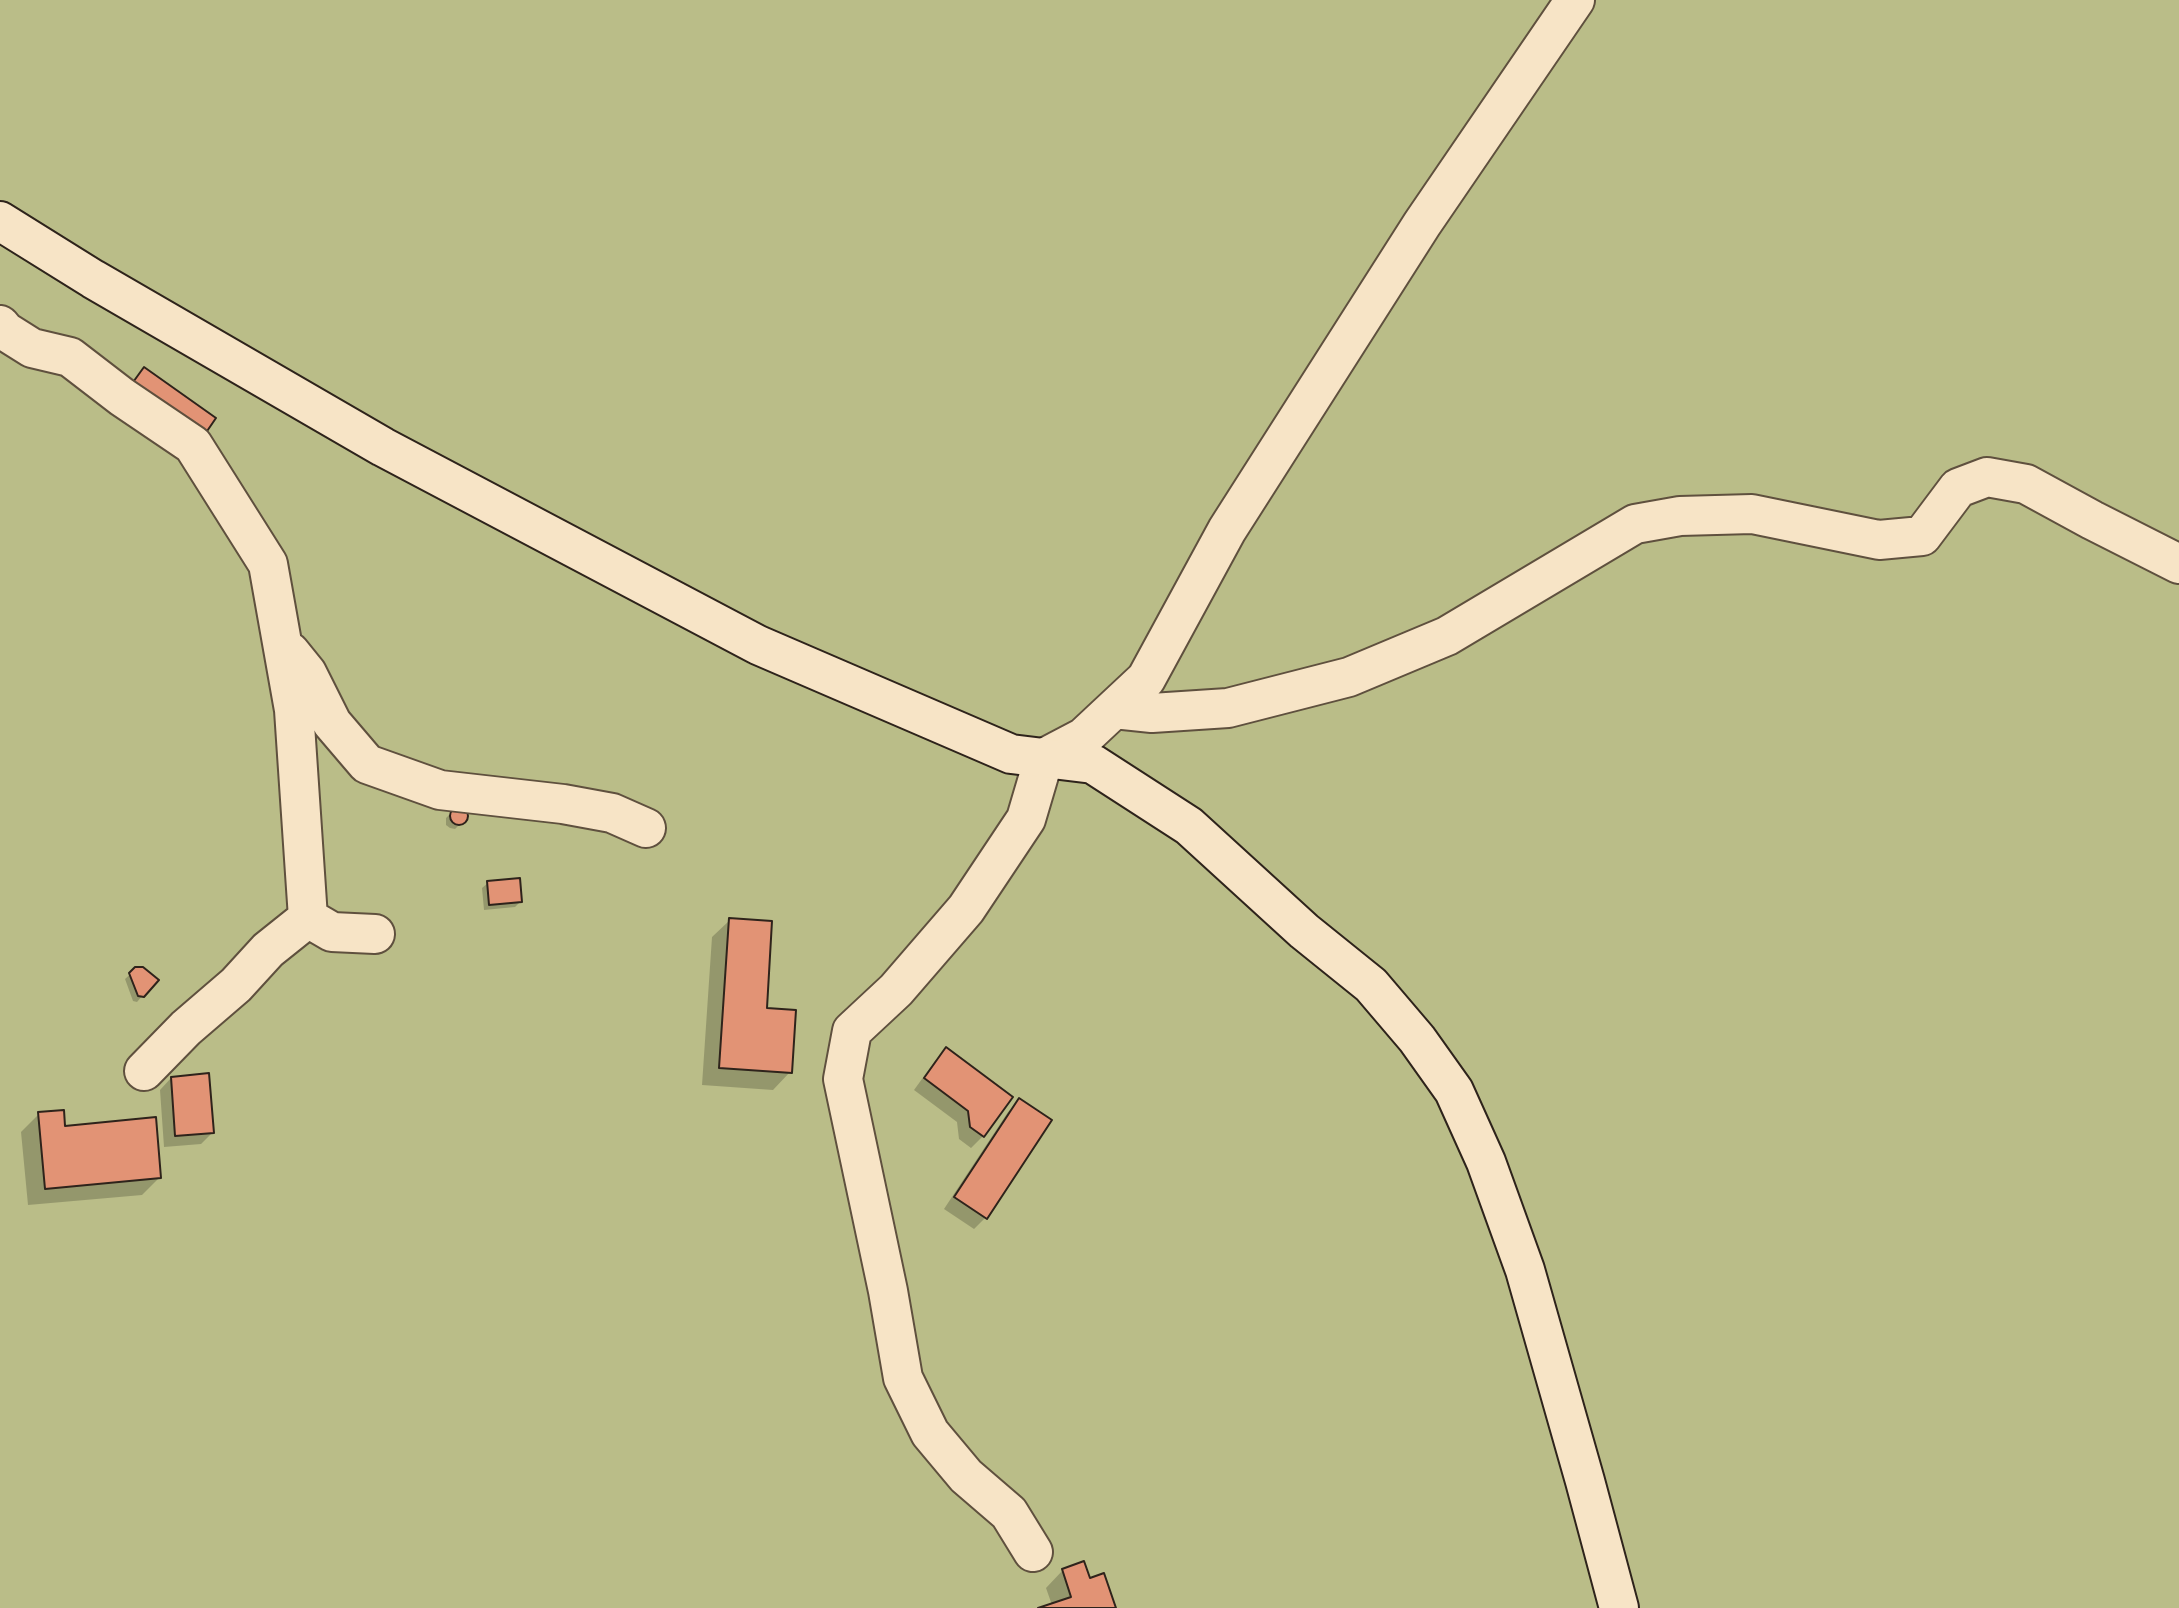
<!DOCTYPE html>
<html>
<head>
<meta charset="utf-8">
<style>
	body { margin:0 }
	canvas { display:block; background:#f3d5a7 }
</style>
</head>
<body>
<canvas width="2179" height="1608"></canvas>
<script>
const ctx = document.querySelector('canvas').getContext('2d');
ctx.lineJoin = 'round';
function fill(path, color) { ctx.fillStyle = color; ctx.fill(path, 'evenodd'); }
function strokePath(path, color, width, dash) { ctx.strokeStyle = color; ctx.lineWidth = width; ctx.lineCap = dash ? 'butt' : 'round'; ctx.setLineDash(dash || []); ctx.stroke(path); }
fill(new Path2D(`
	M0 0H2179V1608H0Z`), '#babd88');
fill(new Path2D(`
	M456 808 466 812 467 817 455 829 450 828 446 825V818Z
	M488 883 520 902 515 907 484 910 482 888Z
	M730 920 790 1072 773 1090 702 1085 712 937Z
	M136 969 156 980 137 1002 133 1001 125 979Z
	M947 1049 1011 1098 983 1136 971 1148 959 1139 957 1122 914 1090 935 1061Z
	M171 1078 212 1133 201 1144 164 1147 160 1090Z
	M1019 1101 985 1218 974 1229 944 1209 1008 1112Z
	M39 1114 159 1178 142 1195 28 1205 21 1132Z
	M1063 1570 1089 1580 1114 1608H1044L1052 1605 1046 1588Z`), '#0003');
const building = new Path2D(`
	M144 367 216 418 203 437 131 385Z
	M450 816a9 9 0 1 1 18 0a9 9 0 1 1-18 0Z
	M520 878 522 902 489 905 487 881Z
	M729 918 772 921 767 1008 796 1010 792 1073 719 1068Z
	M135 967H143L159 980 144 997 138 996 129 973Z
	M946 1047 1013 1097 984 1137 970 1127 968 1111 924 1078Z
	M209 1073 214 1133 175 1136 171 1077Z
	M1019 1098 1052 1120 987 1219 954 1197Z
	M64 1110 65 1126 156 1117 161 1178 45 1189 38 1112Z
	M1084 1561 1090 1578 1104 1573 1116 1608H1038L1071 1597 1062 1569Z`);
fill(building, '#e29375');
strokePath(building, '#2e231b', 2);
const street = new Path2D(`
	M0 325 5 331 32 348 70 357 122 397 193 445 268 564 294 710 308 918 268 950 236 985 186 1028 144 1071
	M290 652 307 673 332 723 367 764 440 790 563 804 612 813 646 828
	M1114 709 1152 713 1228 708 1349 677 1447 636 1635 524 1680 516 1752 514 1879 540 1922 536 1958 488 1987 477 2026 484 2092 520 2179 564
	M308 918 332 932 375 934
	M1033 1552 1009 1513 966 1476 930 1433 903 1378 888 1291 843 1079 852 1031 896 990 966 909 1026 819 1044 758 1084 737 1146 679 1227 530 1422 224 1575 0`);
const secondary = new Path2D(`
	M0 221 93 279 383 447 758 645 1011 754 1093 764 1189 826 1304 931 1371 985 1417 1039 1454 1091 1486 1162 1525 1270 1585 1481 1619 1608`);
strokePath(street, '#5f503e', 42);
strokePath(secondary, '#2e231b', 42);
strokePath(street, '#f7e4c6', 38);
strokePath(secondary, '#f7e4c6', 38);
</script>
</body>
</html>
